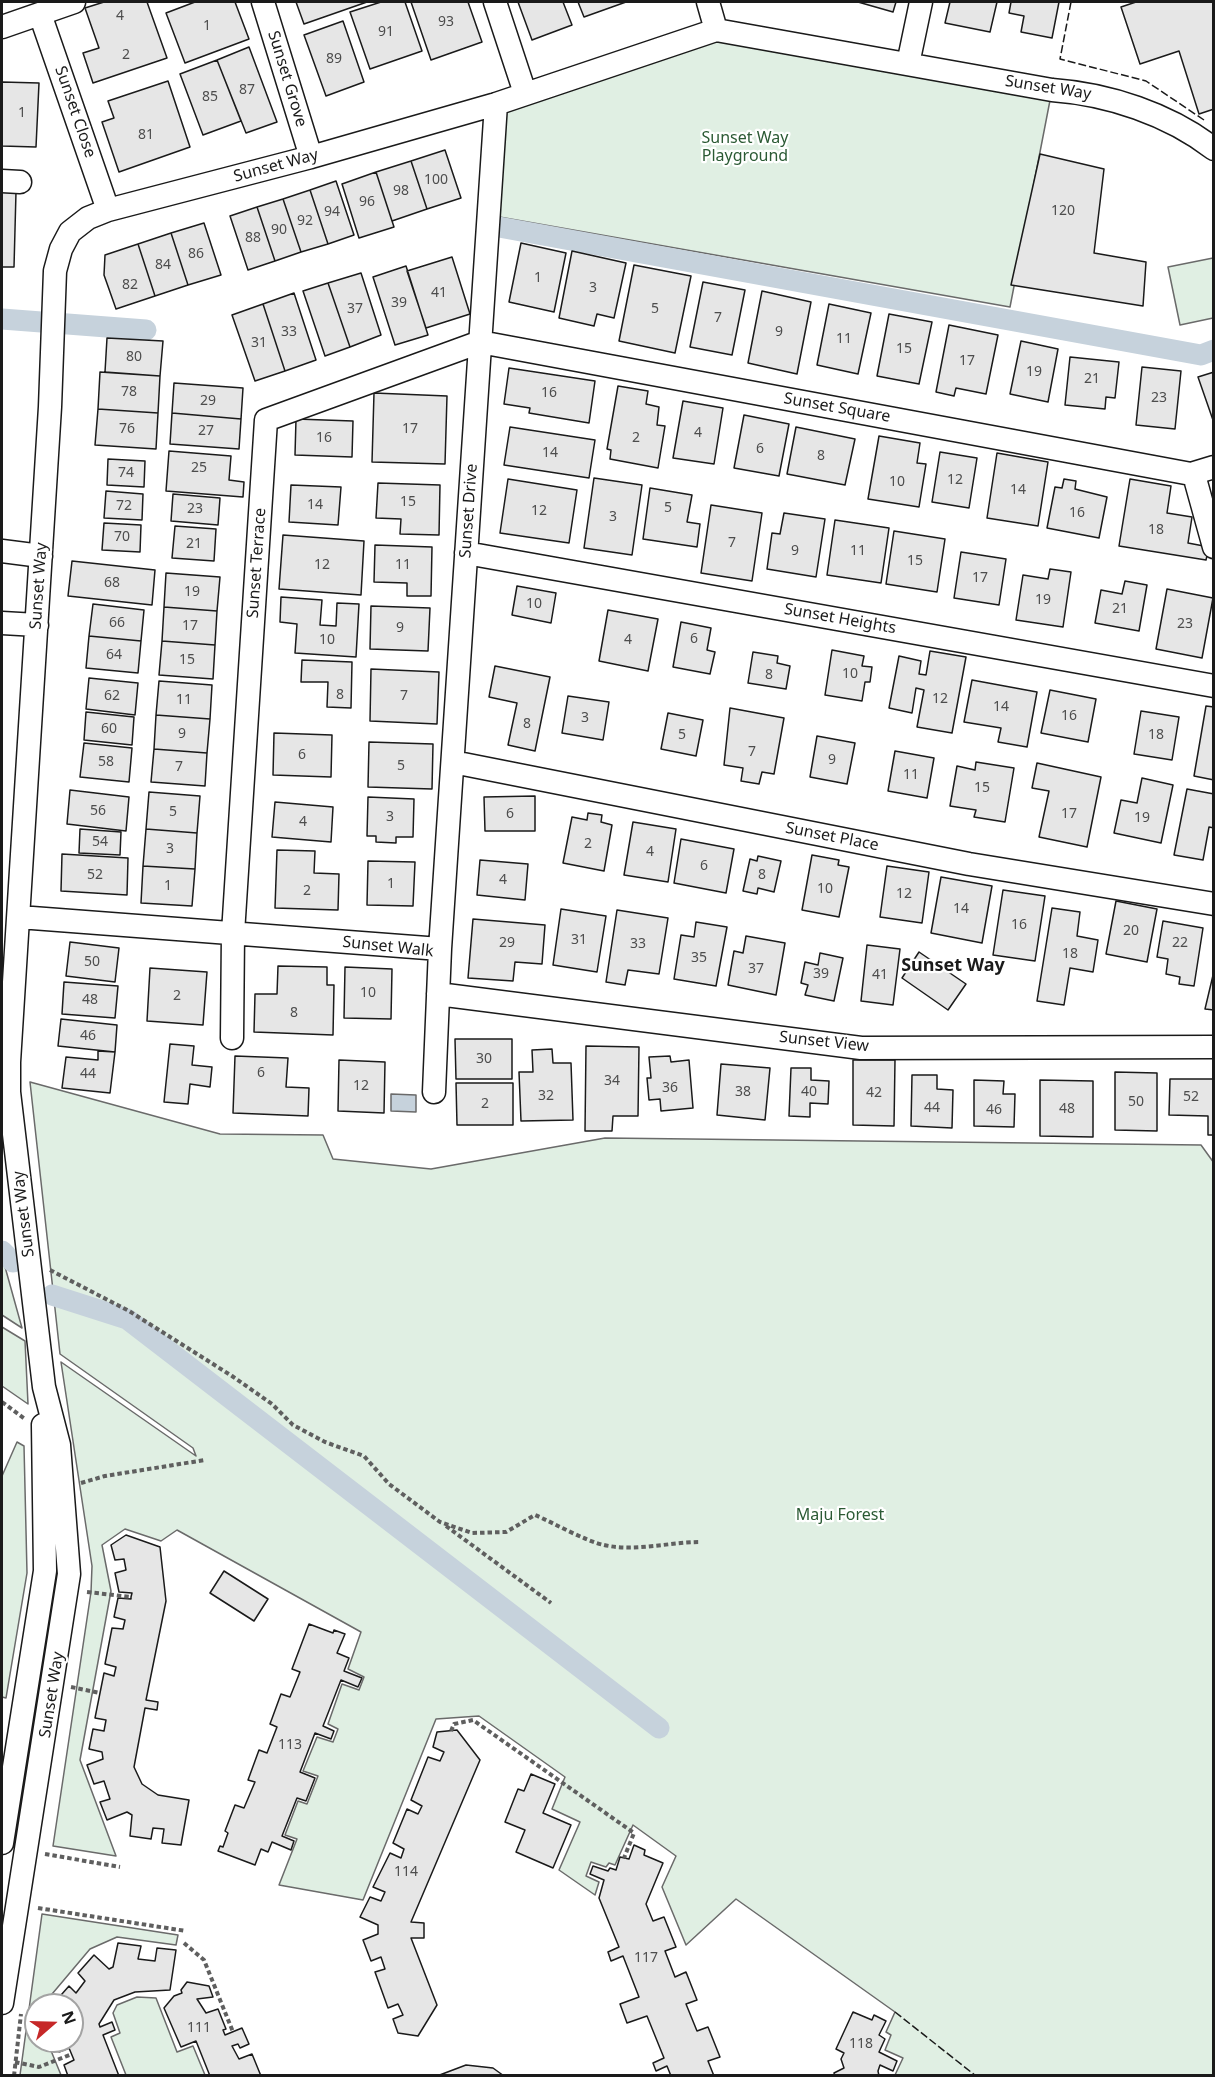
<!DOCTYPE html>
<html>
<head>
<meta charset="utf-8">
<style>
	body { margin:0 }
	#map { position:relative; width:1215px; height:2077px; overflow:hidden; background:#fff; font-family:"Noto Sans",sans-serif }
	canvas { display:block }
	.frame { position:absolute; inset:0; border:3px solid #1a1a1a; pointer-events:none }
	.north { position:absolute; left:24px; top:1993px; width:60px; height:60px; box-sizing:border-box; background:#fff; border:2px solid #a3a3a3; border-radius:50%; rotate:70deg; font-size:16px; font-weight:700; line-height:24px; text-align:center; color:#1a1a1a }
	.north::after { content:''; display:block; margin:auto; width:21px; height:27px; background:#c62828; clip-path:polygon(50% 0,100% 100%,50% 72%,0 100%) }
</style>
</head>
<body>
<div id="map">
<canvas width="1215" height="2077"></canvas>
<div class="frame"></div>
<div class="north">N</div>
</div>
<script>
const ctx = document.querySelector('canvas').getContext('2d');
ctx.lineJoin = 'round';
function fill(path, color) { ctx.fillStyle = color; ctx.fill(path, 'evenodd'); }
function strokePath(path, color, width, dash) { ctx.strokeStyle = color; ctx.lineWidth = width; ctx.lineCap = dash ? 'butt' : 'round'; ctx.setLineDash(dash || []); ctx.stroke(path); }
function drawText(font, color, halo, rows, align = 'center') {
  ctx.font = font + ' "Noto Sans",sans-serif'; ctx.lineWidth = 4.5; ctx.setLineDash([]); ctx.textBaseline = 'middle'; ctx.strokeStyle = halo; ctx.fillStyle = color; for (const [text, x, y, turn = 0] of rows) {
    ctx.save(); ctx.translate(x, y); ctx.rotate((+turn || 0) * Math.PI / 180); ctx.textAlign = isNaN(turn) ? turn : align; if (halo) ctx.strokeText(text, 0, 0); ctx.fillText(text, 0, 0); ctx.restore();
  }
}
const green = new Path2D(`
	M716 30 1052 90 1010 307 488 215 496 104Z
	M1213 258V318L1180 325 1168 267Z
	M30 1082 220 1134 323 1135 333 1159 431 1169 605 1138 1201 1145 1214 1163 1213 2075H895L903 2058 885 2050 891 2035 886 2032 895 2012 736 1899 686 1945 662 1887 676 1856 633 1825 615 1865 609 1863 606 1867 591 1862 586 1876 599 1882 595 1895 559 1870 580 1822 552 1809 565 1777 479 1716 436 1719 363 1900 279 1885 297 1839 285 1835 298 1801 307 1804 318 1776 303 1771 317 1737 333 1742 338 1729 328 1724 342 1684 359 1690 364 1677 348 1669 361 1632 177 1530 161 1541 125 1529 102 1545 111 1591 80 1760 116 1856 53 1846 91 1592 92 1566 61 1362 196 1456 193 1448 60 1354Z
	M2 1256 22 1328 2 1315Z
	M2 1327 25 1341 28 1404 2 1386Z
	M17 1442 24 1446 27 1573 6 1698 2 1697V1476Z
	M42 1914 178 1935 176 1945 117 1937 90 1949 47 2000 46 2005H36V2041H47L61 2075H20Z
	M137 1997 156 1998 177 2052 193 2046 205 2075H126L111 2037 120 2033 113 2013 117 2005Z`);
fill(green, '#e0efe3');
strokePath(green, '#6a6a6a', 1.5);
const water = new Path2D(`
	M391 1094 416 1095V1112L391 1111Z`);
fill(water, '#c6d2dc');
strokePath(water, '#6a6a6a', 1.5);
strokePath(new Path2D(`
	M499 227 1201 355 1214 350
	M2 319 146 330
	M2 1251 13 1262
	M52 1295 127 1319 659 1728`), '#c6d2dc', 21);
const building = new Path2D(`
	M104 2H147L167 58 93 83 83 53 99 48 85 8Z
	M195 2H235L249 39 185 63 166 13Z
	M296 2H367L304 24Z
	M381 2H405L422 51 370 69 350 12Z
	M411 2H468L482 42 431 60Z
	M518 2H563L572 25 532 40Z
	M578 2H626L584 17Z
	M858 2H896L893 12Z
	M950 2H997L990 32 945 23Z
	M1011 2H1059L1052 38 1021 32 1024 16 1009 13Z
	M1136 2H1214V109L1199 114 1179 51 1140 64 1121 7Z
	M343 21 364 82 326 96 304 35Z
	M249 47 277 122 246 133 217 60Z
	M217 60 241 121 203 135 180 74Z
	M168 81 190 147 119 172 102 122 114 118 108 101Z
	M2 82 39 83 36 147 2 146Z
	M445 150 461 198 427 209 411 161Z
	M1040 154 1104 169 1094 253 1146 262 1143 306 1011 285Z
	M411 161 427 209 392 221 376 172Z
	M376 172 394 227 359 238 342 184Z
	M336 181 354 235 328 244 310 190Z
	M310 190 328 244 301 252 283 199Z
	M2 191 16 192 14 267H2Z
	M283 199 301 252 275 261 257 207Z
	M257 207 275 261 248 270 230 216Z
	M204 223 221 275 188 285 171 233Z
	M171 233 188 285 155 296 138 244Z
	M521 243 566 253 554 312 509 302Z
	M138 244 155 296 116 309 104 275 105 255Z
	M572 251 626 263 614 318 597 314 594 326 559 318Z
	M452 257 470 314 426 328 407 271Z
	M634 265 691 276 675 353 619 341Z
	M406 266 428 335 395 345 373 277Z
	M361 273 381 335 350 347 328 283Z
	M703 282 745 290 732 355 690 347Z
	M328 283 350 347 325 356 303 291Z
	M762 291 811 302 797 374 748 363Z
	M294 293 316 360 285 371 263 304Z
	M263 304 285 371 255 381 232 315Z
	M829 304 871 313 858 374 817 365Z
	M889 314 932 322 919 384 877 376Z
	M949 325 998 335 986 394 956 388 954 396 936 392Z
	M107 338 163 341 160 376 105 372Z
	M1021 341 1058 349 1048 402 1010 394Z
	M1070 357 1119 362 1115 398 1106 397 1105 409 1065 405Z
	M1142 367 1181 371 1175 429 1136 425Z
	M509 368 595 381 589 423 529 413 530 408 504 404Z
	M100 372 160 376 158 413 98 409Z
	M1214 372V423L1198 377Z
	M174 383 243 388 241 419 172 413Z
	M618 386 648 391 646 404 659 407 657 425 665 426 658 468 610 459 611 450 607 449Z
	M374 393 447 396 445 464 372 462Z
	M683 401 723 408 714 464 673 458Z
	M98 409 158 413 156 449 95 445Z
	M172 413 241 419 239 449 170 444Z
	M744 415 789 424 779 476 734 468Z
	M296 419 353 421 352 457 295 455Z
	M510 427 595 440 589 478 504 465Z
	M796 427 855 439 845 485 787 474Z
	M879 436 920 443 917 463 926 464 919 507 868 499Z
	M169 451 231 456 229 480 244 482 243 497 166 491Z
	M940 452 977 458 969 508 932 502Z
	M997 453 1048 462 1038 526 987 518Z
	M108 459 145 461 144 487 107 485Z
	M594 478 642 485 632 555 584 548Z
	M508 479 577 490 569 543 500 533Z
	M1064 479 1076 481 1075 489 1107 497 1099 538 1047 528 1055 487 1062 488Z
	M1130 479 1171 486 1167 513 1192 517 1188 543 1209 547 1206 560 1119 546Z
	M378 483 440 485 439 535 400 534 401 519 376 518Z
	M291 485 341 487 338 525 289 522Z
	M650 488 692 495 687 522 700 524 697 547 643 539Z
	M106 491 143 494 142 520 104 518Z
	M173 494 220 498 218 525 171 521Z
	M711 505 762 513 752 581 701 573Z
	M784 513 825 519 816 577 767 569 772 533 780 534Z
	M835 520 889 528 881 583 827 575Z
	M104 523 141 525 140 552 102 550Z
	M175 526 216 529 214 561 172 558Z
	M894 531 945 539 937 592 886 584Z
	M283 535 364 541 361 595 279 589Z
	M375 545 432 547 431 596H407V583L374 582Z
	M961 552 1006 559 999 605 954 598Z
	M72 561 155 570 152 605 68 596Z
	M1050 569 1071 572 1063 627 1016 620 1023 575 1048 579Z
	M166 573 220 577 217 611 164 607Z
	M1125 581 1147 585 1139 631 1095 623 1101 590 1122 594Z
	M517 586 556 593 551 623 512 615Z
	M1167 589 1213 598 1202 658 1156 649Z
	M281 597 322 600 320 625 336 626 337 603 359 604 356 657 295 653 297 624 280 622Z
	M93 604 144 610 141 641 89 636Z
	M371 606 430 608 428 651 370 649Z
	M164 607 217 611 215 645 162 641Z
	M608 610 658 619 648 671 599 661Z
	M681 622 711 628 707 650 715 652 710 674 673 667Z
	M89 636 141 641 138 673 86 668Z
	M162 641 215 645 213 679 159 675Z
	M832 650 864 656 862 666 872 667 870 682H865L862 701 825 695Z
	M930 651 966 657 952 733 917 727 924 690 916 688 912 713 889 708 899 656 921 661 919 674 926 675Z
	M753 652 778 656 777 663 790 666 786 689 748 683Z
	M302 660 352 662 351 708 327 707 328 682H301Z
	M495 666 550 677 535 751 508 745 517 703 489 697Z
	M371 669 439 672 437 724 370 721Z
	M89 678 138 683 135 715 86 709Z
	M972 680 1037 692 1027 747 998 742 1001 728 964 722Z
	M159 681 212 685 210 719 156 715Z
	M1050 690 1096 699 1088 742 1041 733Z
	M568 696 609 702 603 740 562 733Z
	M1206 706 1214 707V780L1194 776Z
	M730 708 784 718 774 774 762 772 759 784 741 781 743 768 724 765Z
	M1141 711 1179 717 1172 760 1134 754Z
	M86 712 134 717 132 745 84 740Z
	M668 713 703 720 696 756 661 749Z
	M156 715 210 719 207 753 154 749Z
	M274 733 332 735 331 777 273 775Z
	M817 736 855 743 847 784 810 777Z
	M369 742 433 744 432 789 368 787Z
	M84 743 132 748 129 782 80 777Z
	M154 749 207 753 205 786 151 782Z
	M895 751 934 758 927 798 888 791Z
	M976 762 1014 768 1005 822 974 817 976 810 950 806 957 766 975 770Z
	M1037 763 1101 777 1087 847 1039 837 1049 791 1032 788Z
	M1142 778 1173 785 1161 843 1114 833 1121 800 1137 803Z
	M1187 789 1214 794V828L1209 827 1203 860 1174 855Z
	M70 790 129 797 126 831 67 824Z
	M149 792 200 796 197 833 146 829Z
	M535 796V831H485L484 797Z
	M368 797 414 799 413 837H396V843L376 842V836H367Z
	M275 802 333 807 331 842 272 837Z
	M588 813 602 815 601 822 612 825 604 871 563 863 572 817 587 820Z
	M633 822 676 829 668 882 624 875Z
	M80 829 121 832 120 855 79 853Z
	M146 829 197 833 195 869 143 866Z
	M681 839 734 849 726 893 674 883Z
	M277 850 315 851 314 873 339 874 338 910 275 908Z
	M62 854 128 858 127 895 61 891Z
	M812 855 839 860 838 865 849 867 839 917 802 910Z
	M758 856 781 861 774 892 758 888 757 894 743 891 750 859 757 861Z
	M480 860 528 864 525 900 477 895Z
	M368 861 415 862 413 906 367 905Z
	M143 866 195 869 192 906 141 903Z
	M887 866 929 872 922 923 880 917Z
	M941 877 992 886 982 943 931 933Z
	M1003 890 1045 896 1035 961 993 955Z
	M1116 901 1157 909 1147 962 1106 954Z
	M1052 908 1080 912 1077 936 1098 940 1093 972 1070 968 1064 1005 1037 1001Z
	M561 909 606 916 597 972 553 965Z
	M617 910 668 918 659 974 628 970 625 985 606 982Z
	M473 919 545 925 542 964 515 962 513 981 468 978Z
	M1163 921 1203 928 1194 986 1179 984 1180 977 1166 974 1168 959 1157 957Z
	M696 922 727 927 716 986 674 979 681 935 694 937Z
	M746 936 785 943 776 995 728 985 734 951 743 953Z
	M70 942 119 948 115 982 66 976Z
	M867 945 900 949 893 1005 861 1001Z
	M919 952 966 984 948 1010 902 978Z
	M820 953 843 958 834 1001 805 995 808 985 801 983 805 962 818 965Z
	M278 966 327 967V985H334L333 1035 254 1032 255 994H277Z
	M345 967 392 969 391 1019 344 1018Z
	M150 968 207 972 203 1025 147 1021Z
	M1214 971V1010L1205 1009Z
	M64 982 118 986 115 1018 62 1014Z
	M61 1019 117 1025 115 1052 58 1046Z
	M455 1039H512V1079H456Z
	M170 1044 194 1046 192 1065 212 1067 210 1087 190 1084 188 1104 164 1102Z
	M586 1046 639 1047 638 1116H613L612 1131H585Z
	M552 1049 553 1063H571L573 1120 521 1121 519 1072H533L532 1050Z
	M98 1051 115 1052 110 1093 62 1088 66 1057 98 1060Z
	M235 1056 288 1058 286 1087 309 1088 308 1116 233 1113Z
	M670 1056 671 1062 689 1060 693 1108 661 1111 660 1099 649 1100 647 1078H651L649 1057Z
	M339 1060 385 1062 384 1113 338 1111Z
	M853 1060H895L894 1126 853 1125Z
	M721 1064 770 1068 765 1120 717 1115Z
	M791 1068H811V1080L829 1081 828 1104 810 1103V1117L789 1116Z
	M1115 1072 1157 1073V1131L1115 1130Z
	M912 1075H937V1089L953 1090 952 1128 911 1126Z
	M1170 1079H1214V1135H1208V1116L1169 1115Z
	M974 1080 1004 1081 1003 1094H1015L1014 1127 974 1126Z
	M1040 1080 1093 1081V1137L1040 1136Z
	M456 1083H513V1125H457Z
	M126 1535 160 1547 166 1601 146 1700 158 1702 157 1710 145 1708 134 1767 142 1784 158 1795 189 1800 181 1845 162 1843 164 1829 153 1828 151 1839 130 1836 132 1815 127 1812 107 1820 100 1802 110 1799 104 1781 94 1784 87 1765 103 1759 102 1752 89 1749 93 1729 104 1731 106 1720 95 1718 104 1673 114 1676 116 1667 105 1664 112 1628 123 1629 125 1620 114 1617 118 1598 131 1599V1597L132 1593 119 1592 115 1573 126 1570 124 1559 115 1560 111 1545Z
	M224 1571 268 1599 254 1621 210 1593Z
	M309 1624 333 1633 334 1630 345 1634 337 1653 349 1658 344 1671 362 1678 358 1687 341 1680 323 1726 334 1731 331 1739 315 1733 300 1772 315 1778 306 1801 297 1798 282 1836 294 1841 291 1850 272 1842 268 1852 261 1849 255 1865 218 1851 220 1846 223 1847 228 1833 225 1831 235 1805 244 1808 255 1782 248 1780 259 1750 267 1753 277 1727 270 1724 281 1694 290 1697 300 1672 292 1669Z
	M457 1730 480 1760 411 1922 424 1923V1938H411L437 2005 418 2036 398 2033 393 2019 403 2015 398 2004 388 2008 375 1972 385 1969 381 1957 371 1961 363 1940 378 1934V1925L360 1917 370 1897 381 1901 385 1892 373 1887 390 1853 401 1858 404 1849 393 1843 407 1809 418 1814 422 1806 411 1800 428 1757 440 1761 444 1752 433 1747 437 1732Z
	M531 1774 555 1784 543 1813 571 1825 553 1868 516 1852 525 1830 505 1822 518 1789 524 1791Z
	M634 1845 645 1850 644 1855 663 1863 646 1904 653 1921 664 1917 676 1947 665 1951 675 1977 686 1972 697 2000 686 2004 697 2031 708 2027 720 2057 708 2061 714 2076H671L667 2066 656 2071 653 2063 664 2058 647 2016 627 2023 620 2004 639 1997 623 1956 611 1961 608 1952 619 1947 599 1898 604 1880 590 1874 593 1866 608 1871 610 1868 616 1870 620 1857 629 1859Z
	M118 1943 141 1946 138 1959 155 1961 157 1948 176 1950 170 1990 135 1992 114 2000 99 2024 100 2027 112 2022 115 2030 103 2035 119 2076H68L64 2065 74 2060 69 2048 59 2052 55 2041H72V2005L54 2003 69 1986 76 1993 85 1981 78 1973 94 1955 109 1969 113 1967Z
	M187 1982 209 1986 213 1997 197 1999 206 2013 218 2009 226 2029 223 2030 225 2035 242 2028 249 2044 240 2048 238 2044 232 2046 239 2059 252 2054 261 2076H210L196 2041 181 2047 164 2008 174 1996 182 1993 181 1990Z
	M853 2012 872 2020 874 2015 886 2021 879 2035 885 2039 879 2052 897 2061 893 2071 880 2065 878 2071 879 2076H835L834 2073 844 2068 841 2059 844 2053 836 2049Z
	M466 2065 493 2068 504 2076H437Z`);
fill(building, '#e6e6e6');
strokePath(building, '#1a1a1a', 1.5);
const minor = new Path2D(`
	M263 2 311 157
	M495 2 525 93
	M708 2 716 30
	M40 14 108 210
	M2 27 74 2
	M908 64 921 2
	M2 181 20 182
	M480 342 1191 474 1214 467
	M1194 475 1214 547
	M2 551 41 556
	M466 553 1214 686
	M2 623 37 625
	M453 762 969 864 1214 904
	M19 917 440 949
	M438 994 861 1048 1214 1047
	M232 1038 233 933 266 420 480 342
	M434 1092 440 949 496 104
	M2 1843 45 1571 43 1425
	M2 2003 69 1574 59 1445 44 1387 9 1092V1062L50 407 55 271 61 249 70 232 88 218 108 210 311 157 496 104 716 30 1052 90C1108 94 1169 114 1214 149`);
strokePath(minor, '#1a1a1a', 25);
strokePath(new Path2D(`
	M50 1270 129 1311 232 1376 272 1404 293 1425 325 1442 364 1456 389 1484 440 1522 472 1533 506 1532 535 1515C554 1523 585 1541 604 1545 635 1552 669 1542 701 1542
	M2 1402 25 1419
	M81 1483 105 1476 205 1460
	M446 1526 551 1603
	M87 1592 131 1597
	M71 1687 100 1693
	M451 1731 454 1724 473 1720 634 1833 624 1858
	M45 1854 120 1867
	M38 1908 186 1931
	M184 1943 204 1960 233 2032
	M15 2062 39 2067 72 2054
	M14 2076 21 2014`), '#5f5f5f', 4, [4.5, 3]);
strokePath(minor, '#fff', 22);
strokePath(new Path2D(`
	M1071 2 1060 59 1146 81 1204 120
	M895 2012 976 2076`), '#1a1a1a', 1.5, [8, 3]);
drawText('14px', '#4d4d4d', null, [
	["4",120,16],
	["93",446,22],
	["1",207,26],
	["91",386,32],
	["2",126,55],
	["89",334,59],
	["87",247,90],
	["85",210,97],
	["1",22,113],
	["81",146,135],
	["100",436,180],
	["98",401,191],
	["96",367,202],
	["120",1063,211],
	["94",332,212],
	["92",305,221],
	["90",279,230],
	["88",253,238],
	["86",196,254],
	["84",163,265],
	["1",538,278],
	["82",130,285],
	["3",593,288],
	["41",439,293],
	["39",399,303],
	["37",355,309],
	["5",655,309],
	["7",718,318],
	["33",289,332],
	["9",779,332],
	["11",844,339],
	["31",259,343],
	["15",904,349],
	["80",134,357],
	["17",967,361],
	["19",1034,372],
	["21",1092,379],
	["78",129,392],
	["16",549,393],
	["23",1159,398],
	["29",208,401],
	["76",127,429],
	["17",410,429],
	["27",206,431],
	["4",698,433],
	["16",324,438],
	["2",636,438],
	["6",760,449],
	["14",550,453],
	["8",821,456],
	["25",199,468],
	["74",126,473],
	["12",955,480],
	["10",897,482],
	["14",1018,490],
	["15",408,502],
	["14",315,505],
	["72",124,506],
	["5",668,508],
	["23",195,509],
	["12",539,511],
	["16",1077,513],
	["3",613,517],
	["18",1156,530],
	["70",122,537],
	["7",732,543],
	["21",194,544],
	["9",795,551],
	["11",858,551],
	["15",915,561],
	["12",322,565],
	["11",403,565],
	["17",980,578],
	["68",112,583],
	["19",192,592],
	["19",1043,600],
	["10",534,604],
	["21",1120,609],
	["66",117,623],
	["23",1185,624],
	["17",190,626],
	["9",400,628],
	["6",694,639],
	["10",327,640],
	["4",628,640],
	["64",114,655],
	["15",187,660],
	["10",850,674],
	["8",769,675],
	["8",340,695],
	["62",112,696],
	["7",404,696],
	["12",940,699],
	["11",184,700],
	["14",1001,707],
	["16",1069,716],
	["3",585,718],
	["8",527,724],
	["60",109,729],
	["9",182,734],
	["5",682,735],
	["18",1156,735],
	["7",752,752],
	["6",302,755],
	["9",832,760],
	["58",106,762],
	["5",401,766],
	["7",179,767],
	["11",911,775],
	["15",982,788],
	["56",98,811],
	["5",173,812],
	["6",510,814],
	["17",1069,814],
	["3",390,817],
	["19",1142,818],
	["4",303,822],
	["54",100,842],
	["2",588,844],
	["3",170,849],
	["4",650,852],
	["6",704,866],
	["52",95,875],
	["8",762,875],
	["4",503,880],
	["1",391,884],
	["1",168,886],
	["10",825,889],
	["2",307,891],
	["12",904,894],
	["14",961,909],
	["16",1019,925],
	["20",1131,931],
	["31",579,940],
	["29",507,943],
	["22",1180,943],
	["33",638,944],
	["18",1070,954],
	["35",699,958],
	["50",92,962],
	["37",756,969],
	["39",821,974],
	["41",880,975],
	["10",368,993],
	["2",177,996],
	["48",90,1000],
	["8",294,1013],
	["46",88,1036],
	["30",484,1059],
	["6",261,1073],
	["44",88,1074],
	["34",612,1081],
	["12",361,1086],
	["36",670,1088],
	["38",743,1092],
	["40",809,1092],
	["42",874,1093],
	["32",546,1096],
	["52",1191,1097],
	["50",1136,1102],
	["2",485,1104],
	["44",932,1108],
	["48",1067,1109],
	["46",994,1110],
	["113",290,1745],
	["114",406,1872],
	["117",646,1958],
	["111",199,2028],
	["118",861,2044]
]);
drawText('16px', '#1a1a1a', '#fff', [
	["Sunset Grove",287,79,73],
	["Sunset Way",1048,88,9],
	["Sunset Close",75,112,71],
	["Sunset Way",276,166,-15],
	["Sunset Square",837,408,10],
	["Sunset Drive",469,511,-86],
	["Sunset Terrace",257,563,-86],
	["Sunset Way",39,586,-86],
	["Sunset Heights",840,619,10],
	["Sunset Place",832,837,11],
	["Sunset Walk",388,947,6],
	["Sunset View",824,1042,6],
	["Sunset Way",24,1214,-97],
	["Sunset Way",52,1695,-81]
]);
drawText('16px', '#2b5a34', '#fff', [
	["Sunset Way",745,138],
	["Playground",745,156],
	["Maju Forest",840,1515]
]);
drawText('bold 18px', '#1a1a1a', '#fff', [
	["Sunset Way",953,966]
]);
</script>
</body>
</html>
